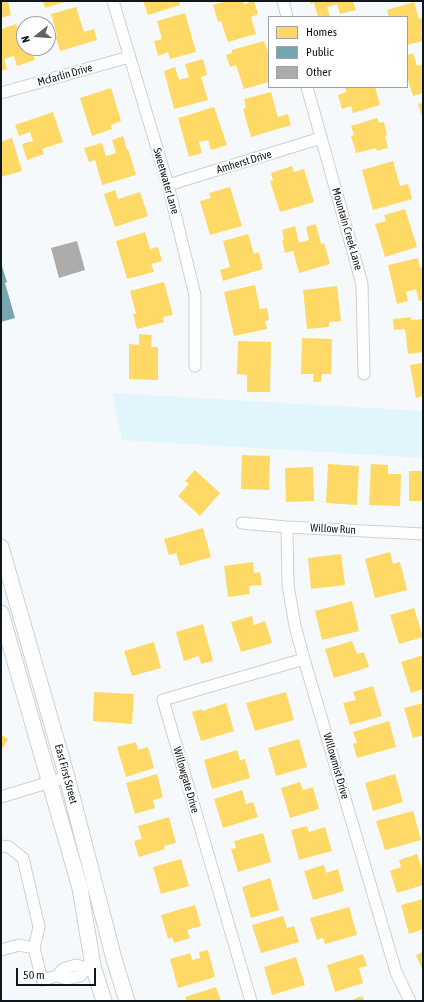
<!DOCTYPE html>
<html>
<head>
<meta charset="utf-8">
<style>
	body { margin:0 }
	#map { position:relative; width:424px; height:1002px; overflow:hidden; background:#f6f9fb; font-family:"Asap Condensed",sans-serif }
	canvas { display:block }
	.frame { position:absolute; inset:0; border:2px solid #0e171b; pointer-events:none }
	.legend { position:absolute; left:268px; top:16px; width:140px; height:72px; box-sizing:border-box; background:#fff; border:1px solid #9fa2a4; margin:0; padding:5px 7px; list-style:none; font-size:12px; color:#0e171b }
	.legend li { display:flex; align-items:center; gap:8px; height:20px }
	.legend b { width:20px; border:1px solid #9fa2a4 }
	.north { position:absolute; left:16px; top:16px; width:40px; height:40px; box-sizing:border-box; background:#fff; border:1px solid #9fa2a4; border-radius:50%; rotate:253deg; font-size:11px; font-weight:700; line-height:16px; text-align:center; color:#0e171b }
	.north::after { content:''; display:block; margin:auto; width:14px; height:18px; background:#5f6669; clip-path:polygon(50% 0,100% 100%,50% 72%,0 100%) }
	.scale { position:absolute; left:16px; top:968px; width:80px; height:18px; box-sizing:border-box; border:2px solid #0e171b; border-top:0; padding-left:5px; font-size:12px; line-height:14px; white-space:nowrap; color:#0e171b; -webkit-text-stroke:3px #fff; paint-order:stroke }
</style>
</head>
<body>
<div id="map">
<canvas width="424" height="1002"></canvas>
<div class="frame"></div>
<ul class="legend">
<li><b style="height:11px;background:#ffd966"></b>Homes</li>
<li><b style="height:11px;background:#76a5af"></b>Public</li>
<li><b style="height:11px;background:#adacaa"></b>Other</li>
</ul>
<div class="north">N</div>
<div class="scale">50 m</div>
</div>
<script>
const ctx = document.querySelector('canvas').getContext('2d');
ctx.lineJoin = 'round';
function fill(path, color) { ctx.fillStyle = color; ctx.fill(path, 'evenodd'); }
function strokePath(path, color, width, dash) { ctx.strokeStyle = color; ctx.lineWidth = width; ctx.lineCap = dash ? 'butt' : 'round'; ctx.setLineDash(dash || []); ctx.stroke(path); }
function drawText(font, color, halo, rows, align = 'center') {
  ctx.font = font + ' "Asap Condensed",sans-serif'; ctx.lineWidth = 4; ctx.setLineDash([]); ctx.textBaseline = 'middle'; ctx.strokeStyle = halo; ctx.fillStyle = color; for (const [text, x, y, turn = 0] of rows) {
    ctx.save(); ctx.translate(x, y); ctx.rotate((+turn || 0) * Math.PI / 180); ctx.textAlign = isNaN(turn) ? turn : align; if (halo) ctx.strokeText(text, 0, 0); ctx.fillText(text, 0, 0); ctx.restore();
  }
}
fill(new Path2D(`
	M112 393 423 411V458L122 440Z`), '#e1f5fd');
fill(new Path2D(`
	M1 1H8L11 15 1 18Z
	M43 1H68L45 8Z
	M143 1H179L180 5 148 15Z
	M227 1H243L244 4 254 1 258 14 251 17 256 34 228 42 221 21 218 22 213 5Z
	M310 1H353L356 10 340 14 337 4 327 7 330 17H318L314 3 311 4Z
	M414 2 419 19 423 18V33H421L423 41 407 45V17H389L387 10Z
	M76 7 84 32 94 29 97 40 60 51 55 35H57L51 14Z
	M185 13 196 52 170 59 168 52 158 56 154 41 162 39 157 21Z
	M16 24 24 49 31 48 35 60 17 66 14 56 4 59 7 69 1 71V29Z
	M264 41 269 55V82L244 89 236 65 230 67 226 55 232 53V50Z
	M413 53 417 66 423 64V93L413 96 407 77V55Z
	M203 59 207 75 201 77 208 100 174 109 164 71 175 67 179 80 189 77 185 64Z
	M345 87H375L380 105 353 113 351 106 342 109 338 95 346 92Z
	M111 88 121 121 111 125 112 129 92 136 80 98Z
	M271 92 278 117 288 114 291 125 251 137 243 109 246 108 244 99Z
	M423 103V119L418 104Z
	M214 107 227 145 211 150 208 140 199 142 202 153 189 157 178 118Z
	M53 112 63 142 42 149 44 154 27 160 22 144 33 141 30 132 19 136 15 125Z
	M377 118 379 123 384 122 387 135 385 136 388 148 377 151 376 148 356 153 351 136 354 135 351 126Z
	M123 136 127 150 128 149 136 175 102 185 95 160 89 162 84 148 102 143 106 156 116 153 112 140Z
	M12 138 22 171 1 177V142Z
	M393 161 400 186 408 184 412 199 373 210 362 170Z
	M292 166 294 172 304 169 314 202 280 212 270 181 273 180 271 173Z
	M230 187 242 226 210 235 200 201 211 198 209 193Z
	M115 190 118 199 140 192 148 216 115 227 104 194Z
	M405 209 417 247 385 257 375 224 386 221 384 215Z
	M316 224 321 244 324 243 330 264 299 273 293 251 285 253 282 240 284 239 282 230 295 226 299 243 309 240 306 227Z
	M145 232 150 249 158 247 162 261 151 264 154 272 127 279 116 241Z
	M248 234 254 254 259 252 263 269 223 281 220 270 230 267 223 241Z
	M418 258 420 268 423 267V300L419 301 416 289 406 292 408 301 397 304 388 265Z
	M164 282 173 315 163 317 164 322 137 329 133 314H136L130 291Z
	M255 285 260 309 267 308 269 320 265 321 267 329 234 336 224 292Z
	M337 286 341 321 329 322V327L307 329 303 290Z
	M411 317V320L423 319V352L408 354 405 329 394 330 393 319Z
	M139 334 152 335 151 347H158V380L129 379V344L139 345Z
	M302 338 332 339 331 374H322L321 382H313L314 374H301Z
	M238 341 271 342 270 392H247V375L237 374Z
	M423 363V396L416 398 410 365Z
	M242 455 270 456 269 490 241 489Z
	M328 464 359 466 357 505 326 503Z
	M371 464 388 465V474H401L400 506 369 505Z
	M313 467 314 501 286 502 285 468Z
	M195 470 220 493 200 516 178 496 189 484 185 481Z
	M409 471H423V501H409Z
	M203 528 211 557 180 566 176 553 169 555 164 539Z
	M390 552 393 564 400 562 407 590 375 598 365 559Z
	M341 554 345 585 311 589 308 558Z
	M253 562 254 573 260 572 262 585 249 586 250 594 228 597 224 566Z
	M352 601 359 631 322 640 315 611Z
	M414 608 423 637 399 644 390 615Z
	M252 616 254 625 265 621 272 643 241 652 231 622Z
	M203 624 213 661 201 664 199 656 184 661 176 632Z
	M352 641 357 654 364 652 369 667 334 678 325 649Z
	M154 642 161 668 132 676 124 651Z
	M423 655V689L411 693 401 662Z
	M373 686 382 716 350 725 343 703 356 700 353 692Z
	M94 692 134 694 132 724 93 721Z
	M286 692 294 720 255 731 246 703Z
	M226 703 234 731 201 741 192 712 202 709V711Z
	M423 703V735L413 738 404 708Z
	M389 721 396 747 357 758 353 744 357 743 353 732Z
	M1 735 8 739 1 751Z
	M299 739 307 767 276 776 268 748Z
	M136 742 138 750 148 747 154 768 126 777 117 747Z
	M237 750 240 760 245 759 250 778 212 789 204 760Z
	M157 774 163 797 153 800 155 808 135 814 126 783Z
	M395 774 403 802 373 811 365 783Z
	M300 782 303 790 313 787 319 809 290 818 281 788Z
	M242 790 246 804 253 802 258 817 223 828 214 799Z
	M413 811 421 840 385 850 376 821Z
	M169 817 176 843 164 846 165 849 139 857 134 841 142 839 138 826Z
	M307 826 309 832 325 827 332 851 299 860 291 830Z
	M263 833 271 862 238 872 231 849 236 848 234 841Z
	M417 854 423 871V885L397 893 390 871 401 867 399 860Z
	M181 859 189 886 161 894 153 867Z
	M324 865 326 873 338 869 344 891 313 900 304 871Z
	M270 878 279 910 251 918 242 887Z
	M423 899V929L409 934 401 905Z
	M195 905 201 926 187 930 190 938 174 943 172 937 168 939 161 915Z
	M349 907 357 935 325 944 323 938 317 940 310 918Z
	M283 916 287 928 294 926 299 942 261 953 252 925Z
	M208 950 215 977 178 988 170 959 190 953 192 960 200 958 199 952Z
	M423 952V966L421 967 416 955Z
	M363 954 367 966 359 968 363 983 335 992 327 965Z
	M296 957 305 985 272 995 264 967Z
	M216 987 221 1001H187L185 997Z
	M362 996 365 1001H349Z`), '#ffd966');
fill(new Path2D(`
	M1 263 7 282 5 283 15 318 1 322Z`), '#76a5af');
fill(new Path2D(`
	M77 241 85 270 59 278 51 248Z`), '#adacaa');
const street = new Path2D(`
	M113 1 168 185 195 295V366
	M283 1 287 17
	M307 87 362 284 364 374
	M1 93 129 57
	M168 185 321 138
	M242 523 287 527 423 534
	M287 527 288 585 295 626 304 659 396 972 410 1001
	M1 797 67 777
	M1 846 9 847 23 858 39 927 34 948 42 980 57 976 67 979 80 976 87 968 93 966
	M1 950 19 945 34 948
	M57 976 63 969 76 965 87 968
	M251 1001 163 700 304 659`);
const secondary = new Path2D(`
	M1 547 67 777 114 959 127 1001
	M1 613 80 888 93 966 104 1001`);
strokePath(street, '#cbd1d3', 13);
strokePath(secondary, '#cbd1d3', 17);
strokePath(street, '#fefefe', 11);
strokePath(secondary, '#fefefe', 15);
drawText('11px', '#0e171b', '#fff', [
	["Mcfarlin Drive",65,75,-16],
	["Amherst Drive",244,162,-17],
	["Sweetwater Lane",166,181,74],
	["Mountain Creek Lane",347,229,74],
	["Willow Run",333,529,3],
	["Willowmist Drive",336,766,74],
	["East First Street",66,774,75],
	["Willowgate Drive",186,780,74]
]);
</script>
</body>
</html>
